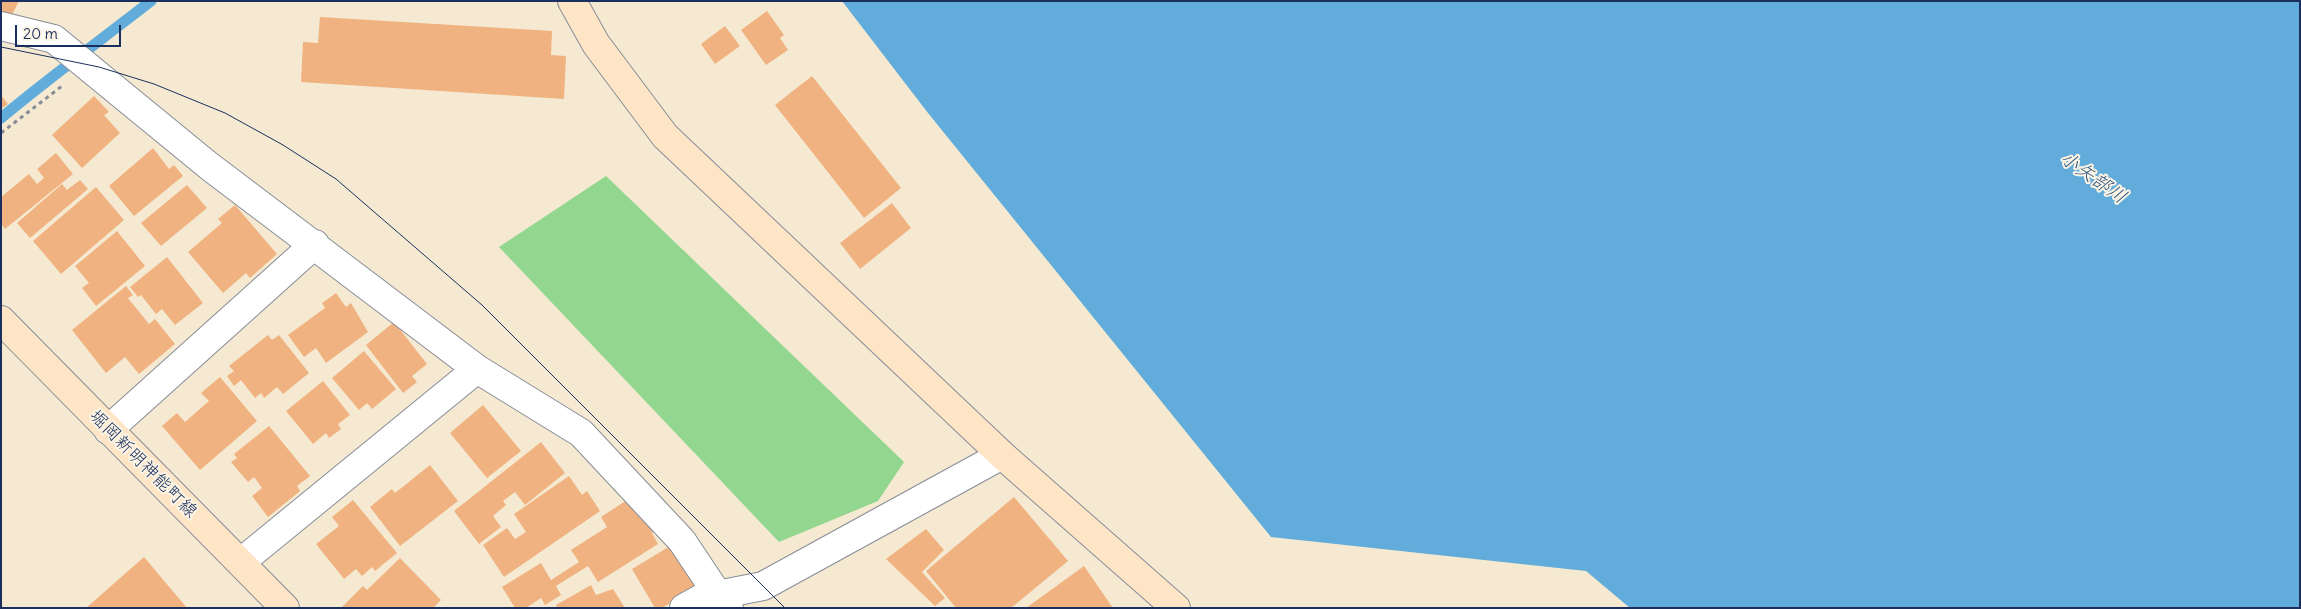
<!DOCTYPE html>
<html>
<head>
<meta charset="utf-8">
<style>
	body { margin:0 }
	#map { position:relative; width:2301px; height:609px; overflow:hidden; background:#f5ead1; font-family:Delius,sans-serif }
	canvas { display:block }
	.frame { position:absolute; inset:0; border:2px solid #1b2f5e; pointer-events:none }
	.scale { position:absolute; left:15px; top:25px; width:106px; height:22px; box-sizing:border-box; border:2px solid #1b2f5e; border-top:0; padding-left:6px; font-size:15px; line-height:18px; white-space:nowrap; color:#1b2f5e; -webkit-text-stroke:4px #fcf5e5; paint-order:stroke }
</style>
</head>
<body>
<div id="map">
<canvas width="2301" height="609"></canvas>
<div class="frame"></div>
<div class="scale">20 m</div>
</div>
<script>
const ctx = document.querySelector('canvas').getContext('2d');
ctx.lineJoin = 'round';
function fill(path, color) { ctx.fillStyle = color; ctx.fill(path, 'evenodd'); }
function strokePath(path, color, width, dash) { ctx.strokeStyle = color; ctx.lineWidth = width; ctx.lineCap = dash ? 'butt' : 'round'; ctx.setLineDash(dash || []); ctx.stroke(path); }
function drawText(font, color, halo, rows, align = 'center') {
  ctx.font = font + ' Delius,"Klee One",sans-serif'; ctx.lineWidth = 4; ctx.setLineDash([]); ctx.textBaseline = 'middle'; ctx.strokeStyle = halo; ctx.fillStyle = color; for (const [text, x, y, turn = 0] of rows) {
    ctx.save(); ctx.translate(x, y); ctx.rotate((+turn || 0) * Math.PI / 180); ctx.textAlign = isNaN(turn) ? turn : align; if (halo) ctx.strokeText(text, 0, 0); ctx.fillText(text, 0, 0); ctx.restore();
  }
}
fill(new Path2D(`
	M606 176 904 462 878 501 779 542 499 247Z`), '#93d68f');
fill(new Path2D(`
	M842 1H2300V608H1630L1586 571 1271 537 928 113Z`), '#61acda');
strokePath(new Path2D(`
	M1 118C50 77 101 40 151 1`), '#61acda', 11);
fill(new Path2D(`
	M1 1H19L11 17 1 15Z
	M767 11 784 35 780 38 788 50 766 65 741 30Z
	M320 17 552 31 551 55 566 56 564 99 301 82 303 42 318 43Z
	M725 26 740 46 715 64 701 44Z
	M812 76 901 188 864 218 775 105Z
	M1 95 8 104 1 109Z
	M94 96 109 112 104 115 120 133 82 168 52 135Z
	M153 148 169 169 174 165 183 176 134 216 109 186Z
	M56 153 73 174 5 229 1 224V197L29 174 37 184 44 178 37 169Z
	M80 180 88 189 30 238 17 223 62 184 67 190Z
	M187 185 207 208 161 246 141 223Z
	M96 187 124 220 61 274 33 241Z
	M892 203 911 228 860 269 840 243Z
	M235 205 277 254 250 278 246 273 223 293 188 252 222 223 218 219Z
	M117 231 145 266 96 306 82 288 89 283 75 266Z
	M167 257 203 303 175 325 162 309 156 314 141 295 138 297 130 287Z
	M126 286 133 295 128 298 149 324 155 319 175 344 139 374 125 357 106 373 72 330Z
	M336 293 346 307 351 303 368 332 326 363 316 348 304 357 288 335 325 308 322 303Z
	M394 322 427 364 412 376 417 382 403 393 366 345Z
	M268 335 272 340 279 335 309 373 283 394 277 387 264 398 261 393 255 398 241 380 234 386 227 376 234 371 229 366Z
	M364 351 396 389 372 409 367 403 359 410 332 378Z
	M220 377 257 421 200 470 162 426 177 413 185 422 209 401 201 393Z
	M323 381 350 415 338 424 341 429 329 438 326 433 313 444 286 411Z
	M483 405 521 451 487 478 450 433Z
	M269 426 310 476 297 486 300 491 268 517 252 496 262 488 254 477 248 482 231 462 237 458 234 454Z
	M541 442 565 473 525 505 515 492 503 501 506 505 493 516 501 527 479 544 454 511Z
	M430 465 458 501 400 546 370 507 392 489 395 493Z
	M569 476 582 495 587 491 600 511 504 577 483 545 507 528 515 539 526 532 514 514Z
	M1014 497 1068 561 1011 608H956L926 571Z
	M353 500 397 553 375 571 372 567 362 576 356 569 344 579 316 544 339 526 332 517Z
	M627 500 636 514 641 511 654 531 652 533 658 544 598 582 588 566 556 586 561 595 545 605 541 598 526 608H515L502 587 541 563 551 580 579 562 571 550 607 527 601 517Z
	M926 529 944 550 922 572 945 598 935 606 886 559Z
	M672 545 697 587 662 608H655L632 569Z
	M144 557 187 608H86Z
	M400 558 441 600 433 608H341L363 586 367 590Z
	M1084 566 1113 608H1026Z
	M591 585 596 595 613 589 625 608H557L556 605Z`), '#f0b280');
const street = new Path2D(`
	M1 26 54 39 209 166 477 369 581 433 682 541 718 595 729 608
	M108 430 315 244
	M241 562 477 369
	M684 608 702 598 763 586 1002 455`);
const secondary = new Path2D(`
	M572 1 596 44 665 136 1002 455 1176 608
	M1 320 285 608`);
strokePath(street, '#888c98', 30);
strokePath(secondary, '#888c98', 30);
strokePath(new Path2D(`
	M1 133 62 86`), '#888c98', 3, [4, 4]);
strokePath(street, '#fff', 28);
strokePath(secondary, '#fee5c5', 28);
strokePath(new Path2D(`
	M1 47 99 67 154 84 225 113 283 145 336 179 482 305 785 608`), '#1b2f5e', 1);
drawText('18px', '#1b2f5e', '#fcf5e5', [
	["堀岡新明神能町線",143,464,45]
]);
drawText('italic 19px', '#305483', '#fcf5e5', [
	["小矢部川",2093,178,35]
]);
</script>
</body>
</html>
